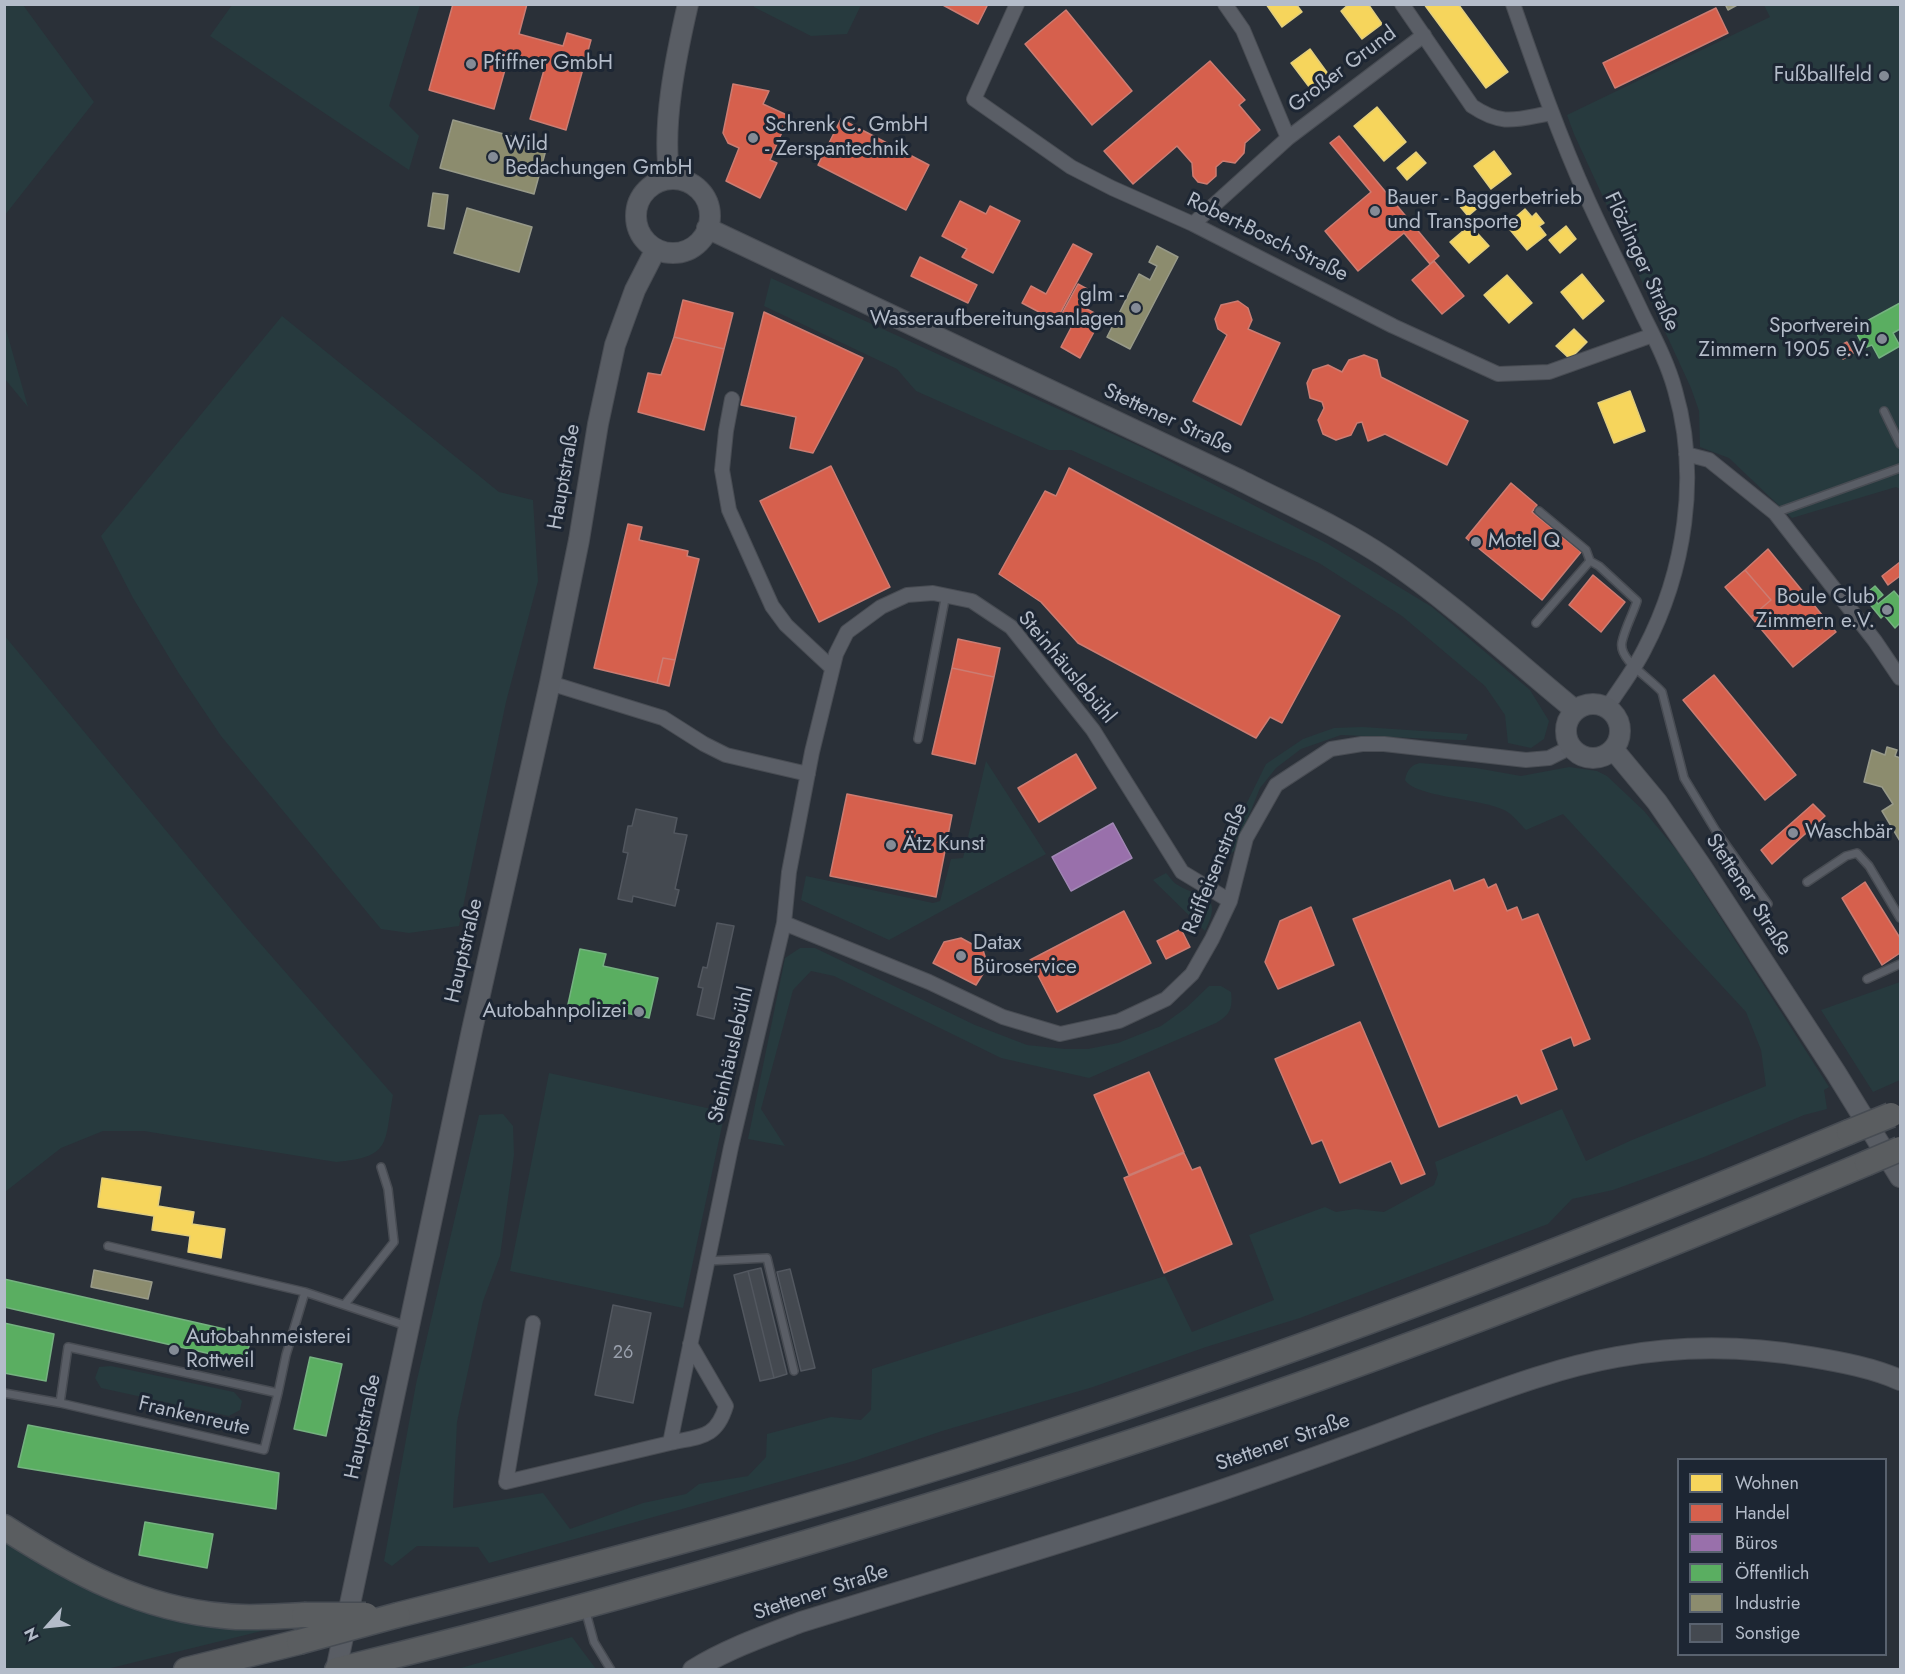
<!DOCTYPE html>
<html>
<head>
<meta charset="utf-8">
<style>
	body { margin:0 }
	#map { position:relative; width:1905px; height:1674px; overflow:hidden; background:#2a3038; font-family:Jost,sans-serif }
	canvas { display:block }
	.frame { position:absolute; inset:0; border:6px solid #b4bcc9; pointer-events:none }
	.legend { position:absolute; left:1677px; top:1458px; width:210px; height:198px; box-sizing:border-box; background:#1d2633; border:2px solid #59626f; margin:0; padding:8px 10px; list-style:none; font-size:18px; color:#b4bcc9 }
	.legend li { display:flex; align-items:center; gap:12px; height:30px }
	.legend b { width:30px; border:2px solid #59626f }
	.north { position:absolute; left:18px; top:1596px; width:60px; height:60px; -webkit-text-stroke:4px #1d2633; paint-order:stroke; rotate:243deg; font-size:16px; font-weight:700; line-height:24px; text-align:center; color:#b4bcc9 }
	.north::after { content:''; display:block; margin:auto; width:21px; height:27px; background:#b4bcc9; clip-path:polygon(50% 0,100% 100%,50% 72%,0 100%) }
</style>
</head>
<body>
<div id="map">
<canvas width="1905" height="1674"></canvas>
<div class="frame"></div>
<ul class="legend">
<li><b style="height:16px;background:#f6d55c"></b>Wohnen</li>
<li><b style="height:16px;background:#d6604d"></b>Handel</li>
<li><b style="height:16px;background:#9970ab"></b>Büros</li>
<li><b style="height:16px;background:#5aae61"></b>Öffentlich</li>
<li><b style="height:16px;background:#8c8c6e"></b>Industrie</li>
<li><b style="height:16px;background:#444950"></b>Sonstige</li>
</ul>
<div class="north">N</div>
</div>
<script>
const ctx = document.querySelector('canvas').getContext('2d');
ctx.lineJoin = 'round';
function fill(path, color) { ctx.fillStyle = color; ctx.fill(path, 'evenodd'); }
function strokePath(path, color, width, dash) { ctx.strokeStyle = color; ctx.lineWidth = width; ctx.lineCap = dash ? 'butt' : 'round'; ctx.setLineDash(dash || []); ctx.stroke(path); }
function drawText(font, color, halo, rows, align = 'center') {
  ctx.font = font + ' Jost,sans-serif'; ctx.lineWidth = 6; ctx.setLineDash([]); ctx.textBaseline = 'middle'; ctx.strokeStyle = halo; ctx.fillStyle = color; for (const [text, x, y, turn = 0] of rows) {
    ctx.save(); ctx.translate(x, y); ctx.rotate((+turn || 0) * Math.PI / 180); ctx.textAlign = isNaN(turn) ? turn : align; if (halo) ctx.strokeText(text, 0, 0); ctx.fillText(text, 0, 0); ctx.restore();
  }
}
fill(new Path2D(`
	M5 4 23 5 94 102 5 215Z
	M754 4H861V5L847 34 811 36 754 7Z
	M232 5H420L389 106 419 136 409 170 210 36Z
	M1764 5H1900V489L1896 487 1792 518 1729 458 1700 447 1699 411 1691 388 1574 134 1567 115 1770 17Z
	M771 278 1148 450 1328 544 1432 607 1530 690 1549 721 1544 739 1531 748 1508 743 1505 715 1485 686 1402 616 1319 563 1071 450H1049L916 391 897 369 764 306Z
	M282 316 499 492 533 500 538 581 506 702 459 926 409 933 381 929 221 736 178 672 133 598 101 536Z
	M4 326H5L28 407 5 379Z
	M4 635 245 926 393 1095C384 1144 392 1157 336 1162L144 1131H103L61 1148 5 1192Z
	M1363 727 1468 734 1466 740H1459L1341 735 1301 749 1276 768 1260 788 1235 850 1221 863 1233 831 1266 764 1303 739 1334 728Z
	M986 761 1046 854 889 940 801 900 806 876 933 903 940 901 951 859 963 858Z
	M1420 763 1476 768 1521 776 1569 767 1597 771 1607 776 1644 811 1679 853 1829 1087 1824 1090 1827 1109 1804 1115 1704 1157 1613 1190 1572 1199 1548 1224 1300 1318 1206 1347 1093 1387 942 1431 854 1461 489 1563 478 1547 417 1546 392 1566 384 1561 416 1384 479 1115 503 1114 513 1126 514 1155 500 1256 483 1301 457 1422 453 1508 543 1493 570 1529 643 1503 686 1494 699 1484 748 1476 766 1457 767 1434 831 1417 861 1420 871 1410 872 1369 1165 1276 1192 1332 1274 1300 1249 1235 1325 1207 1336 1212 1355 1209 1384 1212 1434 1185 1438 1174 1435 1162 1562 1109 1586 1161 1632 1140 1766 1086 1761 1050 1746 1012 1563 814 1526 830C1520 824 1513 815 1506 811 1483 798 1416 798 1405 780 1407 771 1410 765 1420 763Z
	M1166 873C1169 876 1172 881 1176 884 1199 899 1225 892 1205 931L1153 880Z
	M800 948H815L975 1025 1027 1045 1065 1049H1088L1118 1043 1161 1026 1186 1008 1209 986H1221L1231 992C1233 1008 1230 1015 1216 1023L1089 1078 1001 1058 834 976 811 971 793 990 761 1109 785 1146 748 1139 785 958Z
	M1900 982V1080L1873 1092 1821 1010Z
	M549 1073 725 1112 683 1308 510 1271Z
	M111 1366 234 1392 242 1401 240 1410 229 1416 101 1388 95 1378 99 1367Z
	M4 1537 76 1580 282 1626 107 1669H5Z
	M572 1637 596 1669H457Z`), '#273a3e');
const homes = new Path2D(`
	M1266 4H1296L1302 12 1282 27Z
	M1349 4H1368L1382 24 1362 39 1341 11Z
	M1424 4H1458L1508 72 1486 88Z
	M1310 49 1331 78 1313 92 1291 63Z
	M1377 107 1406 142 1384 161 1354 126Z
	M1494 151 1511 174 1491 189 1474 166Z
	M1416 152 1426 163 1407 180 1397 168Z
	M1470 193 1481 205 1468 216 1458 204Z
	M1525 209 1532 217 1536 213 1544 223 1539 226 1546 235 1527 250 1506 225Z
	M1470 225 1489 246 1469 263 1450 242Z
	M1566 226 1576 239 1560 253 1549 240Z
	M1582 274 1604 301 1583 319 1561 292Z
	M1507 275 1532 303 1509 323 1484 295Z
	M1574 329 1587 342 1570 359 1556 346Z
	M1630 391 1645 431 1614 443 1598 403Z
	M102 1178 161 1187 158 1206 194 1212 192 1224 225 1229 221 1258 188 1252 190 1236 152 1230 154 1216 98 1207Z`);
fill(homes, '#f6d55c');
strokePath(homes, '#e2ce7d', 1.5);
const shops = new Path2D(`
	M453 4H527L519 34 563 46 567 33 591 40 566 130 530 119 544 70 508 59 494 109 429 90Z
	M941 4H988L978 24Z
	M1716 8 1728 33 1615 88 1603 63Z
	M1066 10 1132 91 1092 125 1025 44Z
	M1210 61 1245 100 1239 105 1260 130 1245 143 1244 153 1235 163 1223 161 1216 167V176L1207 184 1198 182 1193 176 1192 163 1177 146 1133 184 1104 151Z
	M733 84 769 91 763 104 789 116 770 160 777 163 760 198 726 181 739 148 728 143 723 133Z
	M841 119 929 165 906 210 818 165Z
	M1339 136 1439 256 1430 264 1404 233 1358 271 1325 231 1371 192 1330 143Z
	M960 201 986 214 990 206 1020 221 993 273 962 257 967 249 942 236Z
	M1073 244 1092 254 1056 321 1022 303 1031 286 1046 294Z
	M920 257 977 285 968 303 911 276Z
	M1434 261 1464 296 1442 314 1412 280Z
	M1078 284 1089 290 1081 306 1102 317 1080 358 1061 347 1073 324 1060 317Z
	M683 300 733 313 724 349 674 337Z
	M1238 301 1248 308 1252 320 1248 329 1280 343 1241 425 1193 401 1227 335 1218 329 1215 319 1221 305Z
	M764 312 863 358 813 453 790 448 796 417 741 405Z
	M674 337 724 349 704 430 638 412 648 373 661 375Z
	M1847 342 1853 353 1843 359 1837 347Z
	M1364 355 1377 360 1381 377 1468 421 1447 465 1385 434 1368 441 1362 422 1357 423 1351 435 1336 440 1323 434 1318 420 1324 408 1322 402 1310 398 1307 383 1313 370 1328 365 1342 372 1349 360Z
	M831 466 890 587 819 622 760 501Z
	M1069 468 1340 616 1282 723 1270 717 1256 738 1078 643 1041 602 999 574 1045 491 1056 496Z
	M1511 483 1537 505 1532 512 1581 552 1542 600 1466 538Z
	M628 524 642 527 639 540 688 551 687 556 699 559 675 660 663 658 657 683 594 668Z
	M1768 549 1836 632 1793 667 1751 617 1771 600 1745 570Z
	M1900 562V576L1888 585 1882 576Z
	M1745 570 1771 600 1751 617 1725 587Z
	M1593 575 1625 602 1601 632 1569 605Z
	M958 639 1000 648 994 677 952 668Z
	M663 658 675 660 669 686 657 683Z
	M952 668 994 677 975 764 932 754Z
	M1714 675 1796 775 1765 800 1683 700Z
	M1076 754 1096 788 1039 822 1018 788Z
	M847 794 952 815 936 897 830 876Z
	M1813 804 1825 816 1772 864 1761 850Z
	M1484 879 1488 888 1496 884 1507 911 1517 907 1522 920 1538 914 1590 1039 1574 1046 1571 1037 1541 1050 1557 1089 1521 1104 1517 1095 1439 1127 1353 919 1450 880 1454 891Z
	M1865 882 1900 938V953L1882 965 1842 898Z
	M1311 907 1334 965 1278 989 1265 962 1280 921Z
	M1124 911 1151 963 1057 1012 1030 960Z
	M1181 929 1190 947 1166 959 1157 941Z
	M961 938 983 950 987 963 986 969 976 985 933 963 944 942Z
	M1360 1022 1425 1174 1401 1184 1391 1161 1340 1183 1322 1140 1312 1144 1275 1059Z
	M1149 1072 1184 1152 1129 1175 1094 1095Z
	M1184 1153 1192 1170 1200 1167 1232 1244 1164 1273 1124 1178Z`);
fill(shops, '#d6604d');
strokePath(shops, '#cc7c72', 1.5);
const offices = new Path2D(`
	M1113 823 1132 858 1071 891 1052 857Z`);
fill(offices, '#9970ab');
strokePath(offices, '#a187b4', 1.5);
const public = new Path2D(`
	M1900 303V329L1893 333 1900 346 1879 358 1872 345 1864 348 1854 328Z
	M1875 586 1883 595 1876 601 1878 604 1894 591 1900 598V623L1895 628 1884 615 1881 618 1863 596Z
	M580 949 606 954 603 966 658 978 649 1018 594 1006 592 1015 567 1009Z
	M4 1279 251 1335 246 1362 4 1307Z
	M4 1323 54 1334 46 1381 4 1373Z
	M310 1357 342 1364 326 1436 294 1429Z
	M28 1425 279 1473 276 1509 18 1467Z
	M145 1522 213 1534 207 1568 139 1555Z`);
fill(public, '#5aae61');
strokePath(public, '#75b280', 1.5);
const industry = new Path2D(`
	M1725 4H1739L1728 10Z
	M453 120 547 146 534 194 440 168Z
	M433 193 448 195 444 229 428 226Z
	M467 208 532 227 519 272 454 253Z
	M1157 246 1178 257 1130 349 1107 337 1139 274 1150 280 1157 266 1149 262Z
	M1887 747 1897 750 1895 756 1900 758V841L1882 811 1893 804 1882 787 1864 782 1872 750 1885 755Z
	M94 1270 152 1282 148 1299 91 1287Z`);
fill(industry, '#8c8c6e');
strokePath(industry, '#989a89', 1.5);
const building = new Path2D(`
	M636 809 677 818 674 833 687 835 675 889 679 890 675 906 633 896 632 902 618 899 628 853 623 852 628 826H632Z
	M717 923 734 926 714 1019 697 1015 703 988 698 987 703 967 707 968Z
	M761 1268 787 1374 774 1378 748 1271Z
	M790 1269 815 1368 801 1371 777 1272Z
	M748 1271 774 1378 760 1381 734 1275Z
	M613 1305 651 1313 633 1403 595 1395Z`);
fill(building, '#444950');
strokePath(building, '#52575f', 1.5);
const lane = new Path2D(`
	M1884 411 1900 444
	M1539 511 1586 550 1590 561
	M1775 513 1900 468
	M1536 623 1590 561 1599 566 1637 601C1633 614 1625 628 1622 642 1618 660 1650 678 1662 692L1684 778 1716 831 1768 904
	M918 739 946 594
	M1807 882 1846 856 1857 853 1869 866 1900 918
	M1867 979 1900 964
	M108 1246 305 1292 407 1326
	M707 1261 767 1258 794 1371
	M345 1304 394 1242 388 1189 381 1167
	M68 1347 278 1393 264 1450 60 1403Z
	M4 1393 60 1403
	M278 1393 286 1355 305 1292
	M585 1609 594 1642 611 1670`);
const street = new Path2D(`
	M1017 4 974 99 1071 167 1112 188 1193 224 1393 326 1498 374 1549 372 1653 335
	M1225 4 1243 30 1288 138
	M1402 4 1472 106C1503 127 1517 119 1551 113
	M1513 4C1536 70 1559 136 1588 200 1605 238 1625 276 1643 315 1655 339 1668 364 1675 390 1700 476 1685 572 1644 650 1634 670 1619 689 1607 708
	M1193 224 1288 138 1424 35
	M732 399 726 431 722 470 729 510 772 606 786 625 832 668
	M1686 454 1709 460 1775 513 1875 641 1900 678
	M550 683 663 718 704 744 726 755 808 774
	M784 923 929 982 1003 1017 1060 1034 1119 1021 1166 999 1192 974 1212 939 1230 901 1246 838 1276 785 1331 749 1362 744H1384L1526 760 1549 758 1571 747
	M533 1323 506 1482 670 1443
	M690 1344 726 1406C716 1439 700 1436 670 1443L731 1147 784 923 789 872 812 752 836 654 847 632 881 607 907 595 933 593 972 601 1011 627 1093 730 1182 872 1230 901`);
const secondary = new Path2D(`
	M670 179C661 127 676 56 688 4
	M636 216a37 37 0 1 1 74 0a37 37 0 1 1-74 0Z
	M707 228 1240 480C1289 505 1340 527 1386 558 1452 603 1513 659 1575 710
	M1566 731a27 27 0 1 1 54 0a27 27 0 1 1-54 0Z
	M1613 749 1657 802 1701 866 1836 1073 1900 1177
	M336 1670 472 1030 550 683 579 540 598 424 615 345 635 290 656 249
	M693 1670C727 1649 764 1636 801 1622 940 1579 1080 1538 1219 1491 1286 1468 1353 1444 1419 1419 1484 1396 1549 1369 1617 1357 1681 1345 1747 1346 1811 1357 1841 1362 1873 1368 1900 1380`);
const highway = new Path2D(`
	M4 1527C74 1572 141 1609 225 1616 251 1619 278 1616 304 1615
	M398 1615C609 1562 820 1506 1028 1439 1306 1350 1579 1245 1849 1132
	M186 1670 299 1642
	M337 1670C523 1625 708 1573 892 1517 1065 1465 1238 1409 1407 1346 1562 1289 1715 1227 1867 1163`);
strokePath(lane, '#484c53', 10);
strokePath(street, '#484c53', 16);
strokePath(secondary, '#484c53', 22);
strokePath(highway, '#474c53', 27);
strokePath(lane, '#5a5e66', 7);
strokePath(street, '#5a5e66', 14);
strokePath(secondary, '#595d64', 20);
strokePath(highway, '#5a5d60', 24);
const highwayBridge = new Path2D(`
	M1849 1132 1891 1115
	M1867 1163 1900 1149
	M304 1615H366
	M299 1642 398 1615`);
strokePath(highwayBridge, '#474c53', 27, []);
strokePath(highwayBridge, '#5a5d60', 24);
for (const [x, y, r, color] of [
	[471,64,6,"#848b96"],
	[1884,76,6,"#848b96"],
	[753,138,6,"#848b96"],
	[493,157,6,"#848b96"],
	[1375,211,6,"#848b96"],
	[1136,308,6,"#848b96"],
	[1882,339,6,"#848b96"],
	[1476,542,6,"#848b96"],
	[1887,610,6,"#848b96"],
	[1793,833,6,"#848b96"],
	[891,845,6,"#848b96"],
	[961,956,6,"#848b96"],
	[639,1012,6,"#848b96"],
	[174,1350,6,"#848b96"]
]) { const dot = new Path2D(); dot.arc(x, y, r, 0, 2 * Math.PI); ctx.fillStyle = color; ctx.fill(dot); strokePath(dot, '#1d2633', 2); }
drawText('18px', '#989fab', null, [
	["26",623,1354]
]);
drawText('21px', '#b4bcc9', '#1d2633', [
	["Pfiffner GmbH",483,64],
	["Fußballfeld",1872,76,"right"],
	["Schrenk C. GmbH",765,126],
	["- Zerspantechnik",765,150],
	["Wild",505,145],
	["Bedachungen GmbH",505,169],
	["Bauer - Baggerbetrieb",1387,199],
	["und Transporte",1387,223],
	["glm -",1124,296,"right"],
	["Wasseraufbereitungsanlagen",1124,320,"right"],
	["Sportverein",1870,327,"right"],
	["Zimmern 1905 e.V.",1870,351,"right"],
	["Motel Q",1488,542],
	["Boule Club",1875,598,"right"],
	["Zimmern e.V.",1875,622,"right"],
	["Waschbär",1805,833],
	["Ätz Kunst",903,845],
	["Datax",973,944],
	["Büroservice",973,968],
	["Autobahnpolizei",627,1012,"right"],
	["Autobahnmeisterei",186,1338],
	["Rottweil",186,1362]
], 'left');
drawText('21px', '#b4bcc9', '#1d2633', [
	["Großer Grund",1343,70,-37],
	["Robert-Bosch-Straße",1267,238,26],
	["Flözlinger Straße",1641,262,65],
	["Stettener Straße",1168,420,25],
	["Hauptstraße",565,477,-80],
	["Steinhäuslebühl",1066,668,50],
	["Raiffeisenstraße",1216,869,-68],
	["Stettener Straße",1748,895,57],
	["Hauptstraße",465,951,-77],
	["Steinhäuslebühl",732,1055,-77],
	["Frankenreute",194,1417,13],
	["Hauptstraße",364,1427,-78],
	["Stettener Straße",1283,1443,-19],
	["Stettener Straße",821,1593,-18]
]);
</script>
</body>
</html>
